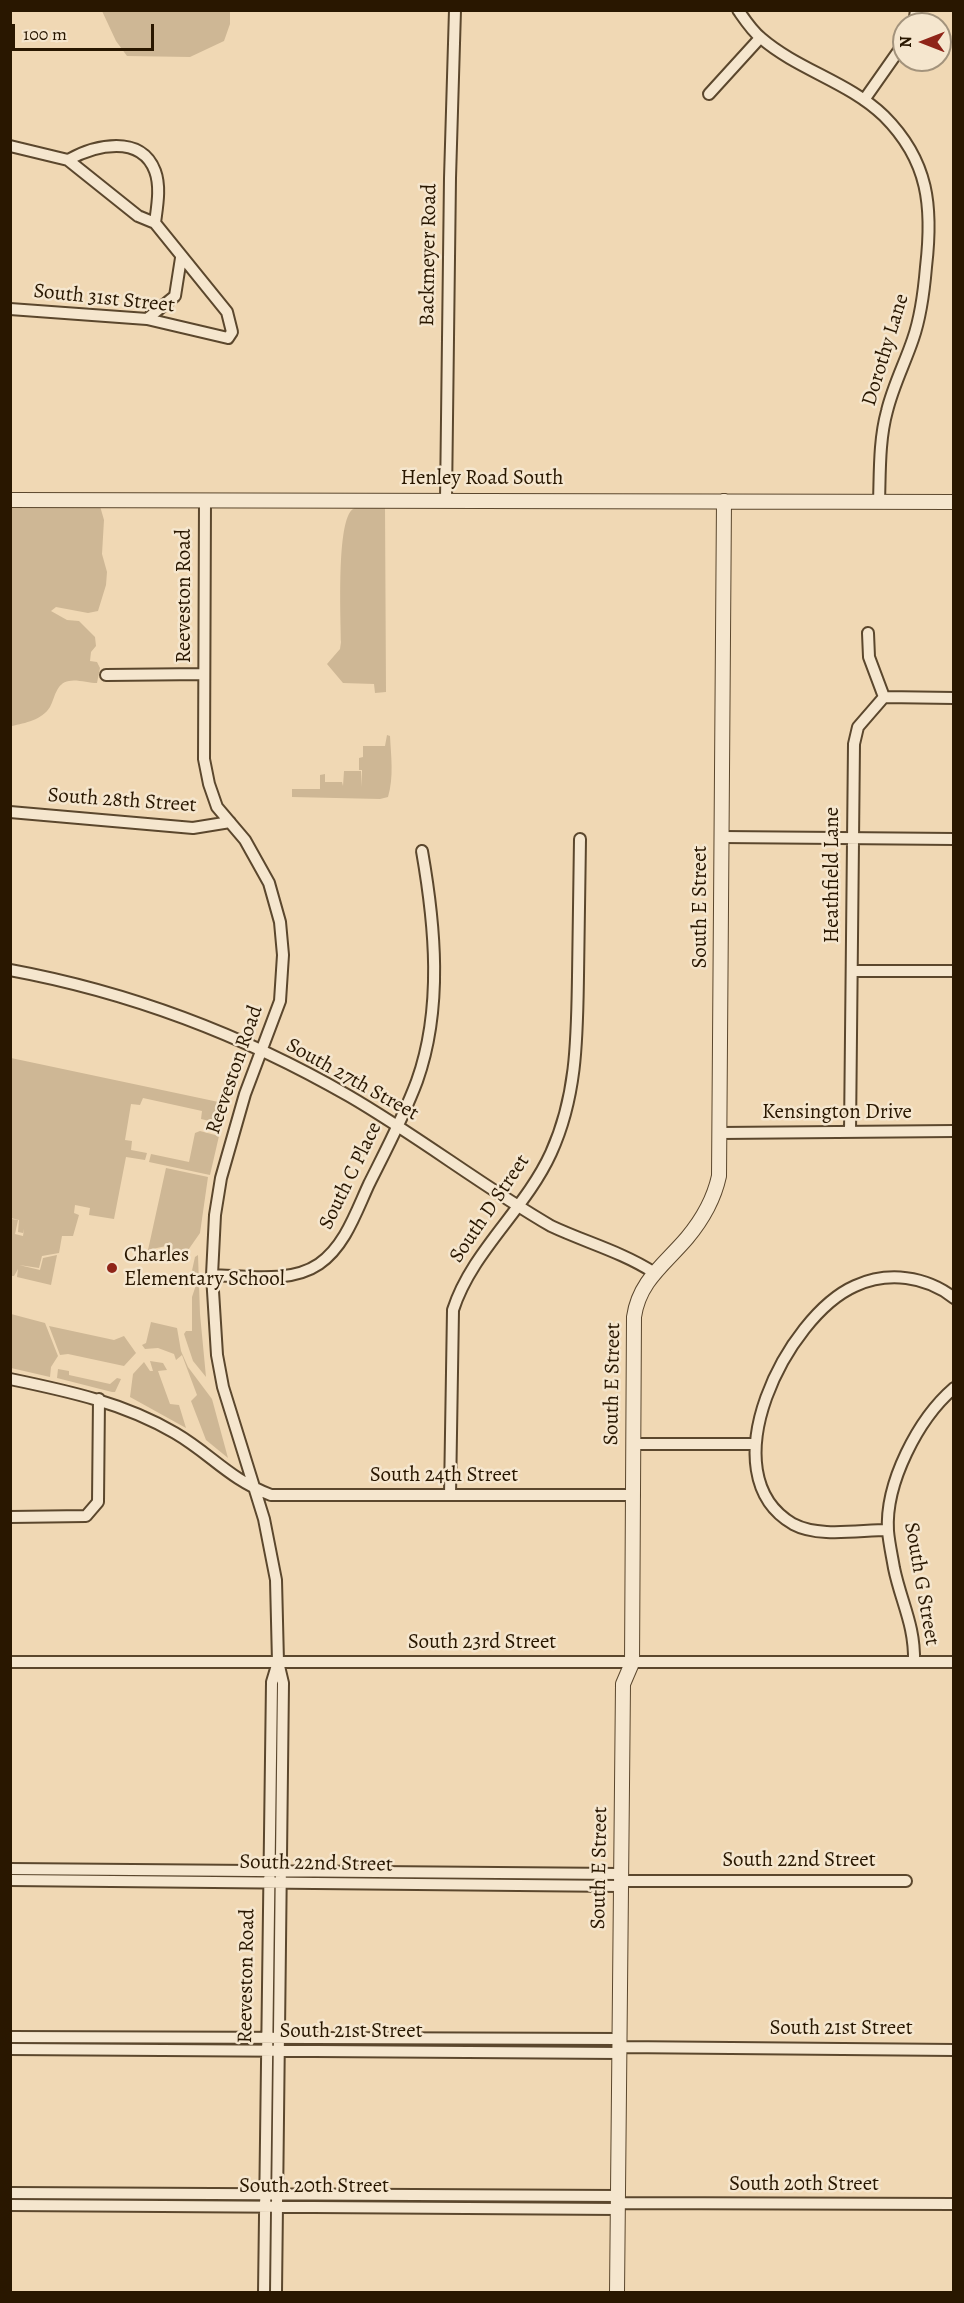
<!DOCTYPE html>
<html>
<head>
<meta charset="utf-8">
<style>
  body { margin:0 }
  #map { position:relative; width:964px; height:2303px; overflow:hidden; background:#f0d8b4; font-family:Alegreya,serif }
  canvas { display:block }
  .frame { position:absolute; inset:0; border:12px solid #291700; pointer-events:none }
  .north { position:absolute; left:892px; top:12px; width:60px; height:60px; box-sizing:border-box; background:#f5e6ce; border:2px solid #a3937c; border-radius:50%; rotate:270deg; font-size:16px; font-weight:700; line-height:24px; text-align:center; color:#291700 }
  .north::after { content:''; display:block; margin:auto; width:21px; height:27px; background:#8f2418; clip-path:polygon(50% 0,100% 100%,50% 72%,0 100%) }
  .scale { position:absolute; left:12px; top:24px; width:142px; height:27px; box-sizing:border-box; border:3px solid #291700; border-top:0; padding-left:8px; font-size:18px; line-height:21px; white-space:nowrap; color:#291700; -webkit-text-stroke:4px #f5e6ce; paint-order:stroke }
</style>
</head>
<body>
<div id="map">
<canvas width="964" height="2303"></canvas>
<div class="frame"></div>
<div class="north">N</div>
<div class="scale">100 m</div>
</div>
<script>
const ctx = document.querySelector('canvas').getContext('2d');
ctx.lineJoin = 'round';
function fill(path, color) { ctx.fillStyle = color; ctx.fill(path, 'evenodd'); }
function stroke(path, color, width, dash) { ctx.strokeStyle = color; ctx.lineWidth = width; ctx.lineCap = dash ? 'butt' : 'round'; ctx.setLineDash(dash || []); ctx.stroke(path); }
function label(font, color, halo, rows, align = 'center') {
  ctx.font = font + ' Alegreya,serif'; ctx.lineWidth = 5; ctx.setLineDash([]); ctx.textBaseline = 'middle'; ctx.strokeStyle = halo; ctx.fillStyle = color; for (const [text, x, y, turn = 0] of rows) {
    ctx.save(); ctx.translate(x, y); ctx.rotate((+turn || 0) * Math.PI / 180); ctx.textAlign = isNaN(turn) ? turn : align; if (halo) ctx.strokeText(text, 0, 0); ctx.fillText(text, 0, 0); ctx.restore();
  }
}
const green = new Path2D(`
  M 102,11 L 230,11 L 230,24 L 224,41 L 190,57 L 127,56 L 116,41 Z
  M 10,505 L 100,506 L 104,520 L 102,554 L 107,572 L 106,585 L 98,611 L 88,613 L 56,607 L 51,611 L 67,620 L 79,621 L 95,637 L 96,646 L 91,652 L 90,661 L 97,662 L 100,668 L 97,683 C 89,683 76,679 69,681 C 56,683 55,698 50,707 C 42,720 25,723 12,726 Z
  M 385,507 L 386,692 L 375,693 L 374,684 L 343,683 L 327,664 L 340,649 L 341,642 C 341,620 336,520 353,509 C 360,504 377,507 385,507 Z
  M 387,735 L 390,736 C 391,756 394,777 388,797 L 380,799 L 292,797 L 292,789 L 320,789 L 320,775 L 325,774 L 325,782 L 342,782 L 343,786 L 344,771 L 361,771 L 362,787 L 362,770 L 359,770 L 359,758 L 363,757 L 363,746 L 385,746 Z
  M 11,1058 L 228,1104 L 223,1121 L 218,1123 L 201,1119 L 202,1111 L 143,1098 L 140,1105 L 131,1104 L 125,1140 L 132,1141 L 131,1150 L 147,1153 L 145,1160 L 126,1157 L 114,1219 L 89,1215 L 90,1208 L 75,1205 L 74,1213 L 79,1215 L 73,1236 L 62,1236 L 59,1253 L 42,1256 L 39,1268 L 19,1265 L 40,1270 L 43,1258 L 57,1255 L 51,1285 L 17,1277 L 18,1269 L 14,1276 L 11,1276 L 11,1219 L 18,1220 L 15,1234 L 23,1236 L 24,1229 L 23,1233 L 18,1232 L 19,1220 L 11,1218 Z
  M 200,1131 L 219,1136 L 210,1175 L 149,1162 L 151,1154 L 189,1162 L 195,1133 Z
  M 166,1168 L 208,1177 L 200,1233 L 184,1256 L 166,1253 L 166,1246 L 148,1250 Z
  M 198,1255 L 200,1314 L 206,1377 L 193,1361 L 184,1334 L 186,1331 L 192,1331 L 192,1297 L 198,1279 L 191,1275 L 195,1257 Z
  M 11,1314 L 45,1323 L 58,1356 L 51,1367 L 50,1377 L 11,1368 Z
  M 151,1322 L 177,1328 L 181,1351 L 188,1367 L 212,1399 L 228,1458 L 206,1440 L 191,1401 L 197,1395 L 182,1355 L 176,1360 L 174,1354 L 158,1348 L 145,1349 L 142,1345 L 146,1343 Z
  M 49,1326 L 114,1340 L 124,1336 L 136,1353 L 124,1366 L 68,1354 L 60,1355 Z
  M 150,1361 L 163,1363 L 167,1370 L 158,1371 L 170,1404 L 179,1405 L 186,1428 L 130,1397 L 133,1374 L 144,1362 L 150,1371 L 153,1371 Z
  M 58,1369 L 69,1371 L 69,1375 L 110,1384 L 117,1378 L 121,1379 L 115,1392 L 112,1392 L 57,1378 Z`);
const minor = new Path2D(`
  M 738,10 C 745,20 752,31 761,38 C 798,70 849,82 884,116 C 929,161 933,207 926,267 C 924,291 921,316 913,339 C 905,363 893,386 887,411 C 879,440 880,472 879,502
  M 914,24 L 916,10
  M 709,94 L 760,38
  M 864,100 L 904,43
  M 10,146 L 68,160 L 138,216 L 155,223 L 227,312 L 232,332 L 228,338 L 147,319 L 10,309
  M 68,160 C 95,145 141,134 155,171 C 161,187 157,207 155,223
  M 147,319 L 175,296 L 181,258
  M 446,499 L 450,178 L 455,10
  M 205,501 L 204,759 L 209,784 L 217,807 L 245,840 L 269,883 L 280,922 L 283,955 L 280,1001 L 245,1094 L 221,1178 L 215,1215 L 212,1275 L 217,1355 L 223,1387 L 264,1519 L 276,1580 L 278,1662 L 283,1683 L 276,2292
  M 868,633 L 869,657 L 884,697
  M 106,675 L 204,674
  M 10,812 L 193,828 L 230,822
  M 722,837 L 954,839
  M 10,970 C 129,992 245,1036 349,1096 C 418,1136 482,1186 551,1226 C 585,1242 622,1252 653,1272
  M 852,971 L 954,971
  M 850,1132 L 854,744 L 858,727 L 884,697 L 954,698
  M 720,1133 L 954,1131
  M 212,1275 C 246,1276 290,1284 319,1264 C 345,1246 356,1212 369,1184 C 386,1150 404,1116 417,1081 C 443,1008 435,925 422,851
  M 10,1379 C 68,1391 124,1403 175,1433 C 211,1454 229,1479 271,1495 L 634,1495
  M 634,1444 L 755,1444
  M 450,1495 L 453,1310 C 472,1251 525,1210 551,1153 C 577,1096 577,1038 578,976 C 579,930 579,885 580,839
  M 10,1517 L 86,1516 L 98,1502 L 99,1399
  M 888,1530 C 859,1530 819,1538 793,1524 C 707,1474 787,1316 855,1286 C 888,1271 926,1276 954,1298
  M 10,1662 L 954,1662
  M 914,1662 C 915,1625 901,1602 894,1568 C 892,1556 889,1543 888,1531 C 885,1483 918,1419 954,1388
  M 10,1869 L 620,1874
  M 10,1880 L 620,1886
  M 620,1881 L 906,1881
  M 10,2037 L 620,2039
  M 620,2047 L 954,2050
  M 10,2049 L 620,2053
  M 10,2193 L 618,2196
  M 618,2203 L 954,2204
  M 10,2205 L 618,2209
  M 264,2292 L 272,1682 L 278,1662`);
const tertiary = new Path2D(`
  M 10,500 L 954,502
  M 617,2292 L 623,1684 L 632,1663 L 634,1317 C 639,1281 665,1264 687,1238 C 702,1220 714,1199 719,1176 L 724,501`);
const markers = [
  [112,1268,6,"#8f2418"]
];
const streetNames = [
  ["Backmeyer Road",429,255,-89],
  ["South 31st Street",104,299,6],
  ["Dorothy Lane",886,350,-73],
  ["Henley Road South",482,479],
  ["Reeveston Road",185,596,-90],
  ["South 28th Street",122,801,4],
  ["Heathfield Lane",833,875,-90],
  ["South E Street",701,907,-90],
  ["Reeveston Road",235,1070,-71],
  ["South 27th Street",352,1080,29],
  ["Kensington Drive",837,1113],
  ["South C Place",351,1176,-64],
  ["South D Street",490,1209,-56],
  ["South E Street",613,1384,-89],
  ["South 24th Street",444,1476],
  ["South G Street",921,1584,80],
  ["South 23rd Street",482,1643],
  ["South 22nd Street",799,1861],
  ["South 22nd Street",316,1864,1],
  ["South E Street",600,1868,-89],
  ["Reeveston Road",247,1976,-89],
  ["South 21st Street",841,2029],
  ["South 21st Street",351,2032],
  ["South 20th Street",804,2185],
  ["South 20th Street",314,2187]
];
const poiNames = [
  ["Charles",124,1256],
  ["Elementary School",124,1280]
];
fill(green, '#ceb795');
stroke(minor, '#5b472d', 14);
stroke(tertiary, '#5b472d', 16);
stroke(minor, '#f5e6ce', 10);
stroke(tertiary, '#f5e6ce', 14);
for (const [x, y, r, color] of markers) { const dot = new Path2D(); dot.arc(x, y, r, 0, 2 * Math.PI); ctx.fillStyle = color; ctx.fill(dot); stroke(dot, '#f5e6ce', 2); }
label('21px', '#291700', '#f5e6ce', streetNames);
label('21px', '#291700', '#f5e6ce', poiNames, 'left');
</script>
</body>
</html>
